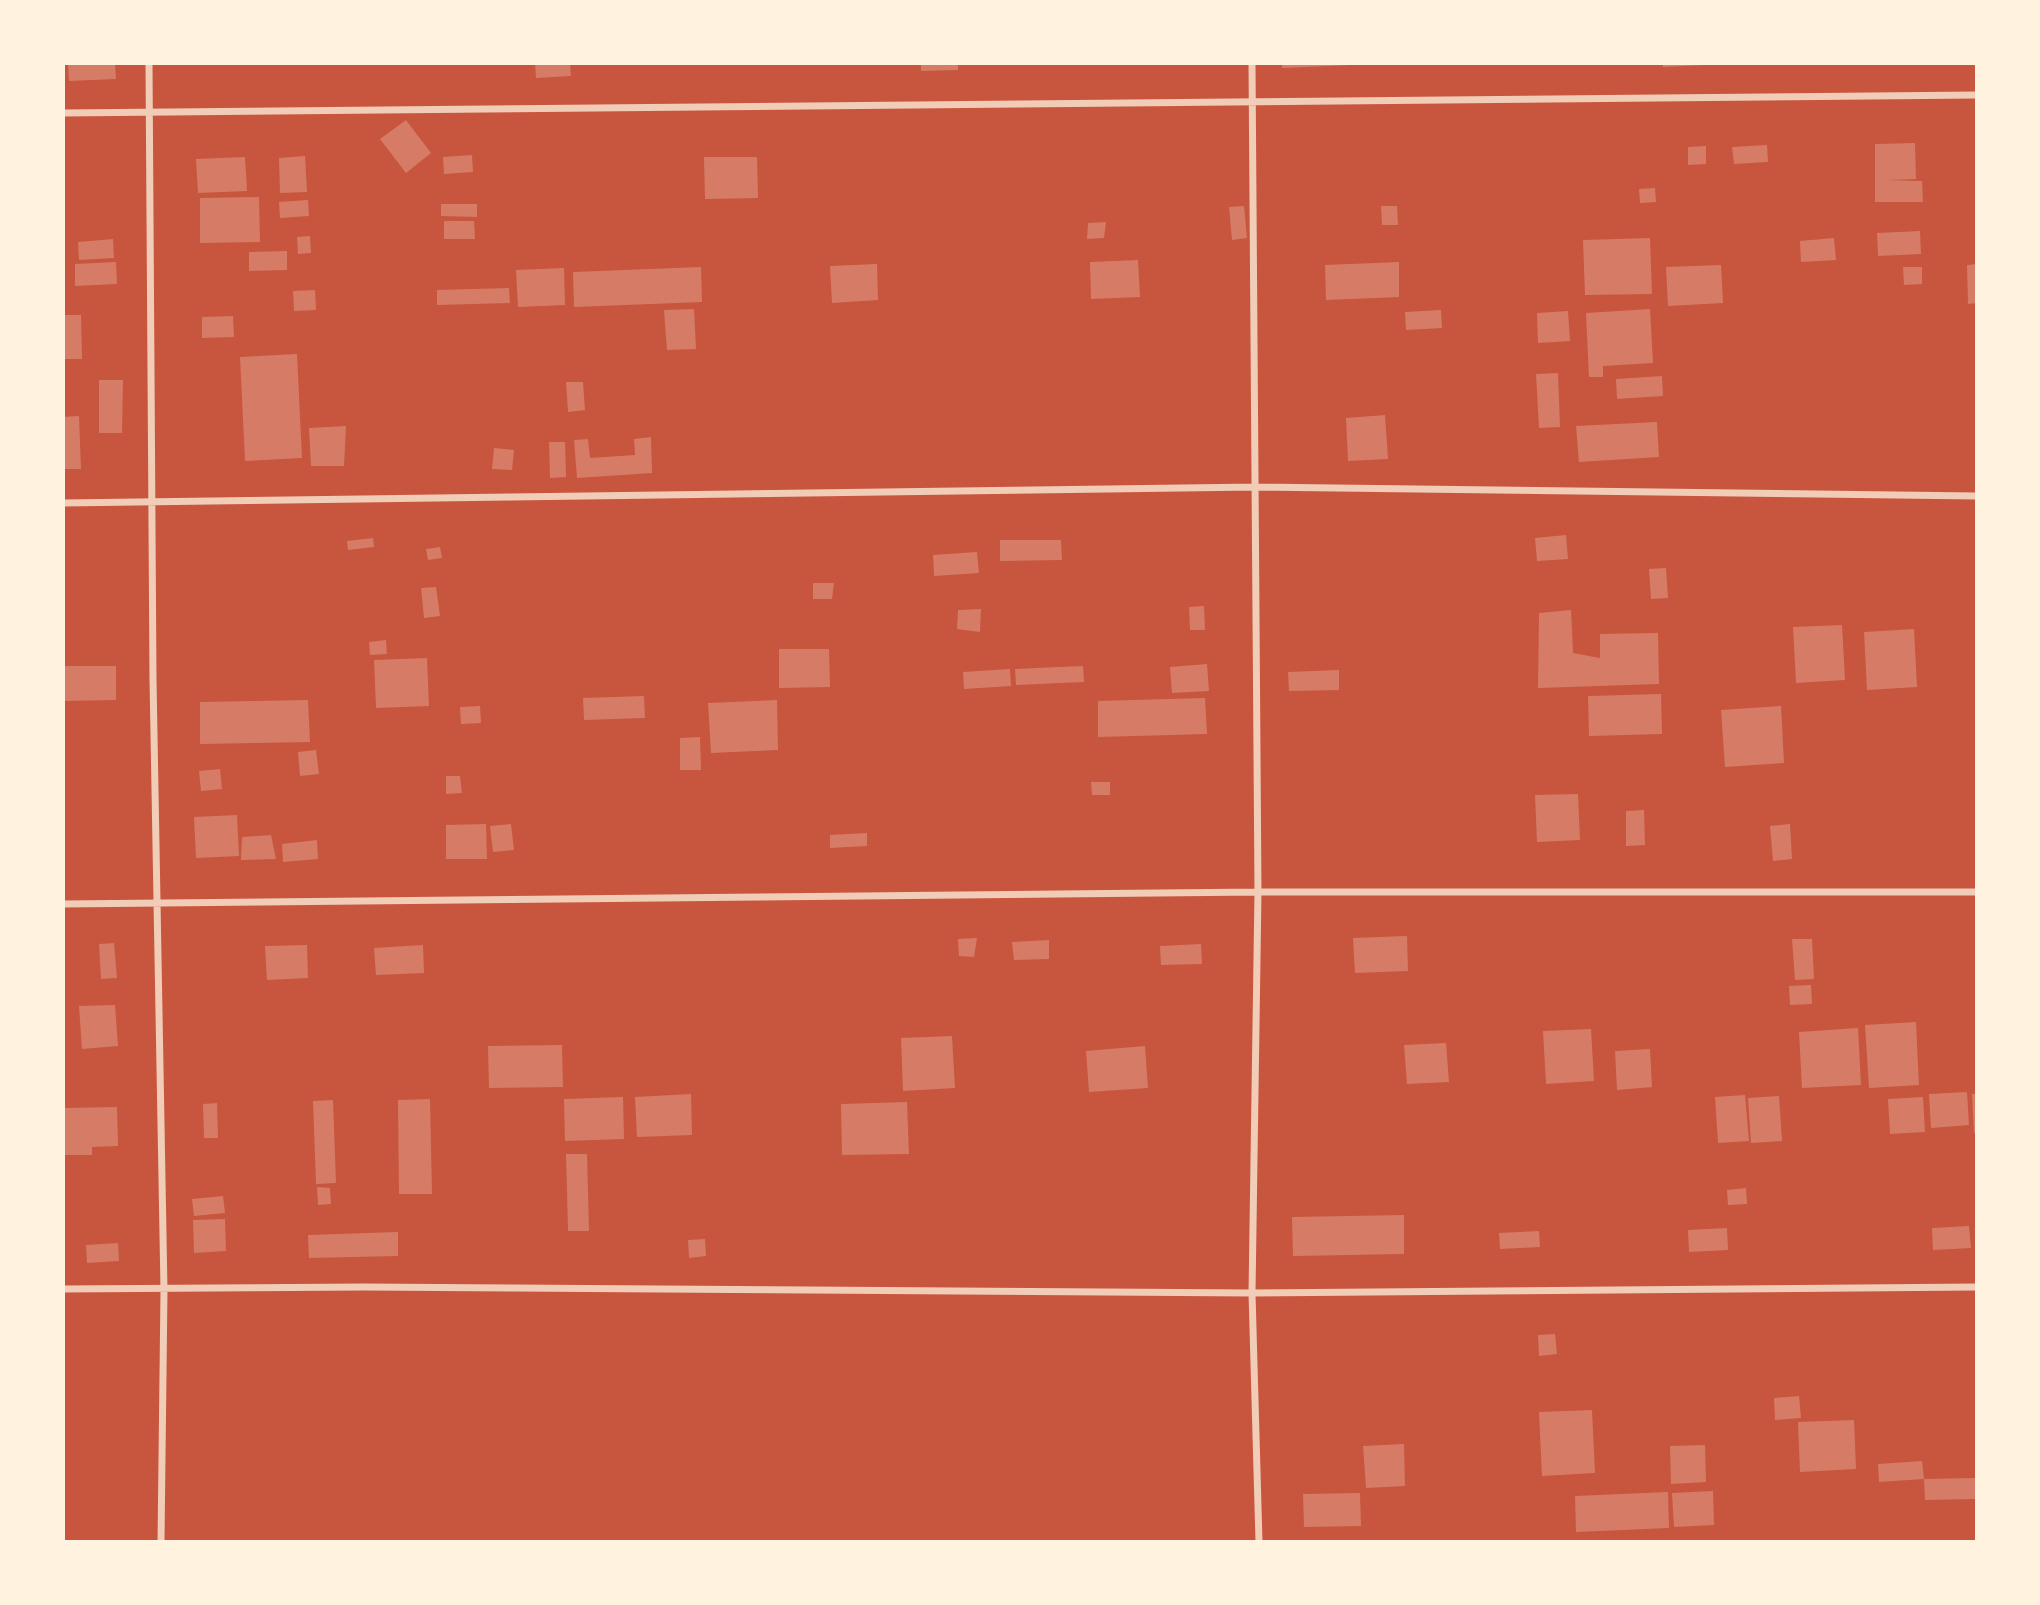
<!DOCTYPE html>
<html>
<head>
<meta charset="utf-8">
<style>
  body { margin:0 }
  #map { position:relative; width:2040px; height:1605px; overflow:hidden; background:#c8553d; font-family:Poppins,sans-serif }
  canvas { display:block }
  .frame { position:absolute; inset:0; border:65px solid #fff3e0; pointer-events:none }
</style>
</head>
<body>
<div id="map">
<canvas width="2040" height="1605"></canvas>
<div class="frame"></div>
</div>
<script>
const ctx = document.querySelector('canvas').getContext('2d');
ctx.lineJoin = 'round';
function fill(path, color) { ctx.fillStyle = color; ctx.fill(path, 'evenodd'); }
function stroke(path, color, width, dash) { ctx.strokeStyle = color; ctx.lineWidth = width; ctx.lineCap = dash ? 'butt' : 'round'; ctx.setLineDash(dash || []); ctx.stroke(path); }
const building = new Path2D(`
  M 68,63 L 115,63 L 116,79 L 69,81 Z
  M 535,63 L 570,63 L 571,76 L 536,78 Z
  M 921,63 L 958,63 L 958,70 L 921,71 Z
  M 1282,63 L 1352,63 L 1352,65 L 1282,68 Z
  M 1663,63 L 1705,63 L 1705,65 L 1663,67 Z
  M 406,120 L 431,153 L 406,173 L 380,139 Z
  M 1915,143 L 1916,179 L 1886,180 L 1922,181 L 1923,202 L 1875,202 L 1875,144 Z
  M 1767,145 L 1768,162 L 1734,164 L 1732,147 Z
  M 1706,146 L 1706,164 L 1688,165 L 1688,147 Z
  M 472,155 L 473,172 L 444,174 L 443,157 Z
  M 305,156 L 307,192 L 280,193 L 279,158 Z
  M 245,157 L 247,191 L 198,193 L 196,159 Z
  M 704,157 L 757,157 L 758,198 L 705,199 Z
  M 1655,188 L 1656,202 L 1640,203 L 1639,189 Z
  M 259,197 L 260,242 L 200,243 L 200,198 Z
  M 308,200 L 309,216 L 280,218 L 279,202 Z
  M 441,204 L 477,204 L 477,217 L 441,216 Z
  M 1244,206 L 1247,238 L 1232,240 L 1229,207 Z
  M 1381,206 L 1397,206 L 1398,225 L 1382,225 Z
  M 444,221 L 474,221 L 475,239 L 444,239 Z
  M 1106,222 L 1104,238 L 1087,239 L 1088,223 Z
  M 1920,231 L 1921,254 L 1878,256 L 1877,233 Z
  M 310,236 L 311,253 L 298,254 L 297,237 Z
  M 1650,238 L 1652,294 L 1585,295 L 1583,240 Z
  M 1834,238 L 1836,260 L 1801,262 L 1800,241 Z
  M 113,239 L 114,258 L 79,260 L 78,242 Z
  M 287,251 L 287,270 L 249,271 L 249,252 Z
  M 1138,260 L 1140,297 L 1091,299 L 1090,262 Z
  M 116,262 L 117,284 L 75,286 L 75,264 Z
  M 1399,262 L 1399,297 L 1326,300 L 1325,265 Z
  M 877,264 L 878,300 L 832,303 L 830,266 Z
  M 1977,264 L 1977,303 L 1968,304 L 1967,265 Z
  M 1721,265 L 1723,303 L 1668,306 L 1666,267 Z
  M 701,267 L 702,302 L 574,307 L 573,272 Z
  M 1903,267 L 1922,267 L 1922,284 L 1904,285 Z
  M 564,268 L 565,305 L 518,307 L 516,270 Z
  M 509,288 L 510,303 L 437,305 L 437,290 Z
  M 315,290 L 316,310 L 294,311 L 293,291 Z
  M 694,309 L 696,349 L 667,350 L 664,310 Z
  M 1650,309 L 1653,363 L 1603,366 L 1603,377 L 1589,377 L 1586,313 Z
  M 1441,310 L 1442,328 L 1406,330 L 1405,312 Z
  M 1568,311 L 1570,341 L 1538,343 L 1537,313 Z
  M 63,315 L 81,315 L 82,359 L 63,359 Z
  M 233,316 L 234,337 L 202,338 L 202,317 Z
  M 297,354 L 302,458 L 245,461 L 240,357 Z
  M 1558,373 L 1560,427 L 1539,428 L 1536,374 Z
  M 1662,376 L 1663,396 L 1617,399 L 1616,379 Z
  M 99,380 L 123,380 L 122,433 L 99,433 Z
  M 566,382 L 583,382 L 585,410 L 568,412 Z
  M 1385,415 L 1388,459 L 1348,461 L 1346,418 Z
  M 79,416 L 81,469 L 63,469 L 63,417 Z
  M 1657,422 L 1659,457 L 1579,462 L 1576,426 Z
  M 346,426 L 344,466 L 311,466 L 309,428 Z
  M 651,437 L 652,473 L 577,478 L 574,440 L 588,439 L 590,458 L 635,455 L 634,439 Z
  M 549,442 L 565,442 L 566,477 L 550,478 Z
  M 494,448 L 514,450 L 512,470 L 492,469 Z
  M 1566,535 L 1568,559 L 1537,561 L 1535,538 Z
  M 373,538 L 374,547 L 348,550 L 347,541 Z
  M 1000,540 L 1061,540 L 1062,560 L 1000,561 Z
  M 440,547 L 442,558 L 428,560 L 426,549 Z
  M 977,552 L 979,573 L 934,576 L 933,555 Z
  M 1666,568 L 1668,598 L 1651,599 L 1649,569 Z
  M 813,583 L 834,583 L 832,599 L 813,599 Z
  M 436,587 L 440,616 L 424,618 L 421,588 Z
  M 1204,606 L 1205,630 L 1190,630 L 1189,607 Z
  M 981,609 L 980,632 L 957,629 L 958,610 Z
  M 1571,610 L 1573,653 L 1600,658 L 1600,634 L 1658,633 L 1659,684 L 1538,688 L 1539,613 Z
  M 1842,625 L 1845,680 L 1796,683 L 1793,627 Z
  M 1914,629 L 1917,687 L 1867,690 L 1864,632 Z
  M 386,640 L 387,654 L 370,655 L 369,642 Z
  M 779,649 L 829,649 L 830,687 L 779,688 Z
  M 427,658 L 429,706 L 376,708 L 374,660 Z
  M 1207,664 L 1209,691 L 1172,693 L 1170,667 Z
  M 63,666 L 116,666 L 116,700 L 63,701 Z
  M 1083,666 L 1084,682 L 1016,685 L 1015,669 Z
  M 1010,669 L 1011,686 L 964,689 L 963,672 Z
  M 1339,670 L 1339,690 L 1289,691 L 1288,672 Z
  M 1661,694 L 1662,734 L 1589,736 L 1588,696 Z
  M 644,696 L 645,718 L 584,720 L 583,698 Z
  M 1205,698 L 1207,734 L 1098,737 L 1098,701 Z
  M 308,700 L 310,742 L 200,744 L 200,702 Z
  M 777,700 L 778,750 L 711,753 L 708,703 Z
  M 480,706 L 481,723 L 461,724 L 460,707 Z
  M 1781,706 L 1784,763 L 1725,767 L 1721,710 Z
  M 700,737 L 701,770 L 680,770 L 680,738 Z
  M 316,750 L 319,774 L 300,776 L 298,752 Z
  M 220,769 L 222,789 L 201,791 L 199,771 Z
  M 446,776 L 460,776 L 462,793 L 446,794 Z
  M 1091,782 L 1110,782 L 1110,795 L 1092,795 Z
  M 1578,794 L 1580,840 L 1537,842 L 1535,795 Z
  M 1644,810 L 1645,845 L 1626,846 L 1626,811 Z
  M 237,815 L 239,856 L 196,858 L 194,817 Z
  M 486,824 L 487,859 L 446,859 L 446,825 Z
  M 511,824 L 514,850 L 493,852 L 490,826 Z
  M 1790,824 L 1792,859 L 1773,861 L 1770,826 Z
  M 867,833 L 867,846 L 830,848 L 830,835 Z
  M 271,835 L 276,859 L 241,860 L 242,837 Z
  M 317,840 L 318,859 L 283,862 L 282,844 Z
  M 1407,936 L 1408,971 L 1355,973 L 1353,938 Z
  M 977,938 L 974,957 L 959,956 L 958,939 Z
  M 1792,939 L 1812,939 L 1814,979 L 1795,980 Z
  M 1049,940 L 1049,959 L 1014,960 L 1012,942 Z
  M 114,943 L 117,978 L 101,979 L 99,944 Z
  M 1201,944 L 1202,964 L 1161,965 L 1160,946 Z
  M 307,945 L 308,978 L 267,980 L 265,946 Z
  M 423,945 L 424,973 L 376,975 L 374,948 Z
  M 1811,985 L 1812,1004 L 1790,1005 L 1789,986 Z
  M 115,1005 L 118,1046 L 82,1049 L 79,1006 Z
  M 1916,1022 L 1919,1085 L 1869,1088 L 1865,1025 Z
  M 1858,1028 L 1861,1085 L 1802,1088 L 1799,1032 Z
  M 1591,1029 L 1594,1081 L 1546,1084 L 1543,1031 Z
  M 952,1036 L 955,1088 L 903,1091 L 901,1038 Z
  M 1446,1043 L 1449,1082 L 1407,1084 L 1404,1045 Z
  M 562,1045 L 563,1087 L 489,1088 L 488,1046 Z
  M 1145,1046 L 1148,1088 L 1089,1092 L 1086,1051 Z
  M 1650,1049 L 1652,1087 L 1617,1090 L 1615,1051 Z
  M 1967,1092 L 1969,1125 L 1931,1128 L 1929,1094 Z
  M 691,1094 L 692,1135 L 637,1137 L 635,1097 Z
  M 1972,1094 L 1977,1094 L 1977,1133 L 1974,1133 Z
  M 1745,1095 L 1749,1141 L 1718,1143 L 1715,1097 Z
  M 1779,1096 L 1782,1141 L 1751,1143 L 1748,1098 Z
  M 623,1097 L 624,1139 L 565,1141 L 564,1099 Z
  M 1923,1097 L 1925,1132 L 1890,1134 L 1888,1099 Z
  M 430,1099 L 432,1194 L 399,1194 L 398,1100 Z
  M 333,1100 L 336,1183 L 316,1184 L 313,1101 Z
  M 907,1102 L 909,1154 L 842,1155 L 841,1104 Z
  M 217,1103 L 218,1138 L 204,1138 L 203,1104 Z
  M 117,1107 L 118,1146 L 92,1147 L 92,1155 L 63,1155 L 63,1108 Z
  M 566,1154 L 587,1154 L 589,1231 L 568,1231 Z
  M 317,1187 L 330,1188 L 331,1204 L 318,1205 Z
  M 1746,1188 L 1747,1204 L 1728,1205 L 1727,1190 Z
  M 223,1196 L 225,1213 L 194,1216 L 192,1199 Z
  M 1404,1215 L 1404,1254 L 1293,1256 L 1292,1217 Z
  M 225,1219 L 226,1251 L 194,1253 L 193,1220 Z
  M 1969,1226 L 1971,1248 L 1933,1250 L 1932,1228 Z
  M 1727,1228 L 1728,1250 L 1689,1252 L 1688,1230 Z
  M 1539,1231 L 1540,1247 L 1500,1249 L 1499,1233 Z
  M 398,1232 L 398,1256 L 309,1258 L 308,1235 Z
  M 705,1239 L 706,1256 L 689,1258 L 688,1240 Z
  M 118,1243 L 119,1261 L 87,1263 L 86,1245 Z
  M 1555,1334 L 1557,1354 L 1539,1356 L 1538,1335 Z
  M 1799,1396 L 1801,1418 L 1775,1420 L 1774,1398 Z
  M 1592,1410 L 1595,1473 L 1542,1476 L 1539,1412 Z
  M 1854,1420 L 1856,1469 L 1800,1472 L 1798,1422 Z
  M 1404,1444 L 1405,1486 L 1366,1488 L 1363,1446 Z
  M 1705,1445 L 1706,1482 L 1671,1484 L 1670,1446 Z
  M 1922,1461 L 1924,1479 L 1879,1482 L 1878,1464 Z
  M 1977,1478 L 1977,1499 L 1925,1500 L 1924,1479 Z
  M 1713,1491 L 1714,1525 L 1674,1527 L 1672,1493 Z
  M 1668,1492 L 1669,1528 L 1576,1532 L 1575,1496 Z
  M 1360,1493 L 1361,1526 L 1304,1527 L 1303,1494 Z`);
const minor = new Path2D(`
  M 149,63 L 153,679 L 164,1290 L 161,1542
  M 1252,63 L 1258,892 L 1252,1293 L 1259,1542
  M 63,113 L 1977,95
  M 63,503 L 1256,487 L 1977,496
  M 63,904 L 1258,892 L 1977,892
  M 63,1289 L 365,1287 L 1252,1293 L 1977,1287`);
fill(building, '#d67c66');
stroke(minor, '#f1ccb7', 7);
</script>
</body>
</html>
